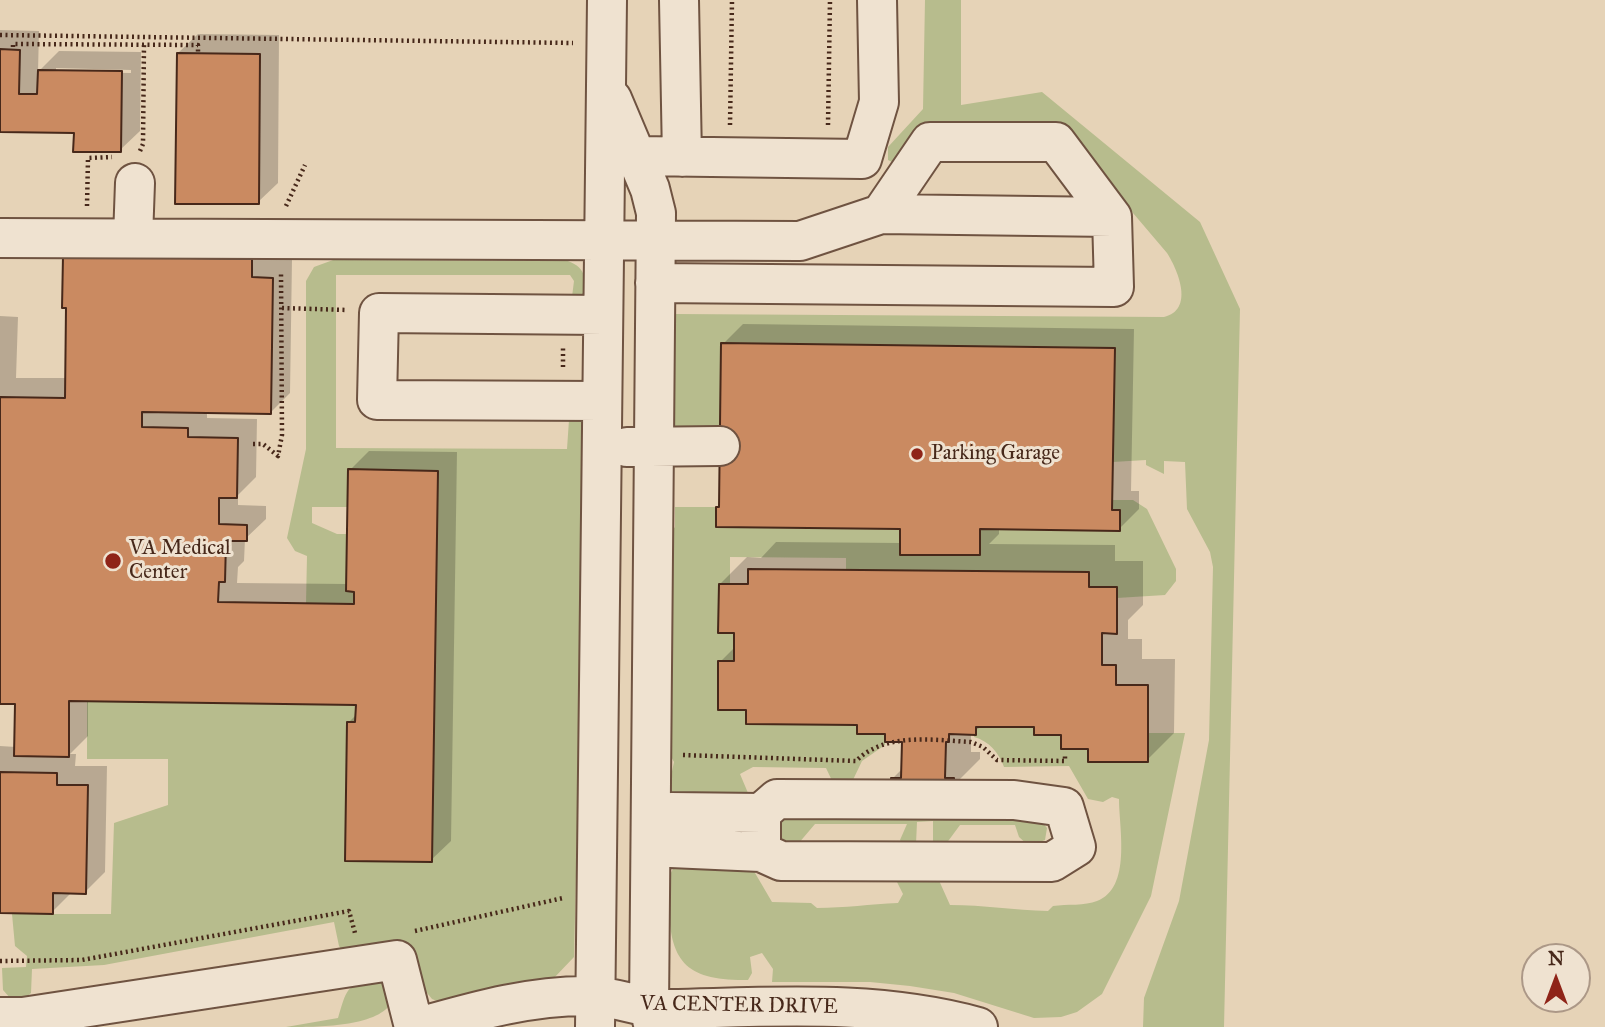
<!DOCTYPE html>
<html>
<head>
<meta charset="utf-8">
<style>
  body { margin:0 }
  #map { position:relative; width:1605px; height:1027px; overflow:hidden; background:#e6d3b7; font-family:"IM FELL Great Primer",serif }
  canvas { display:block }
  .north { position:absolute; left:1521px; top:943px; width:70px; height:70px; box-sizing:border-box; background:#efe2d0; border:2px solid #ac9887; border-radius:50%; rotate:0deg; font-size:19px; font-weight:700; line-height:28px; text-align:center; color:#47281a }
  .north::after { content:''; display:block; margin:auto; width:24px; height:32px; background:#8f2418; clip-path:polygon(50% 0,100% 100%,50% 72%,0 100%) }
</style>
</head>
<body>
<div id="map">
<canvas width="1605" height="1027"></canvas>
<div class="north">N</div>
</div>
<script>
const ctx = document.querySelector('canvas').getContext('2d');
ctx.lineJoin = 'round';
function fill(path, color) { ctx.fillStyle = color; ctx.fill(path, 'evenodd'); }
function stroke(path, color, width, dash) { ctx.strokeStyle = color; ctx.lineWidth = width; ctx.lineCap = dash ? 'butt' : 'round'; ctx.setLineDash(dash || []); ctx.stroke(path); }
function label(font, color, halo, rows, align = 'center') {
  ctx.font = font + ' "IM FELL Great Primer",serif'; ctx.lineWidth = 6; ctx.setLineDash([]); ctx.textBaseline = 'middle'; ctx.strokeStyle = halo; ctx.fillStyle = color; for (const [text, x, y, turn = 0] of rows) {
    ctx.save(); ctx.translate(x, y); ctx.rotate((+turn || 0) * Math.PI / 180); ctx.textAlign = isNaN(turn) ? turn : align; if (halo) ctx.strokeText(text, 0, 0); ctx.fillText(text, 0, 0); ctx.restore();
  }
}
const green = new Path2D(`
  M 925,0 L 961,0 L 961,105 L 1042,92 L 1200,222 L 1240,309 L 1224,1027 L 1143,1027 L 1144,998 L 1179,901 L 1209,740 L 1213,567 L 1210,552 L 1187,509 L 1185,462 L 1164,461 L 1164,474 L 1146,465 L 1146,460 L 1113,462 L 1114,348 L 722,343 L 720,440 L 679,435 L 674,425 L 674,314 L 1164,317 C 1194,310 1179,272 1167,253 L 1059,126 L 894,163 L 888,160 L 888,147 L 923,109 Z
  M 333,260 L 568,261 C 587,268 586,281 586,298 L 572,297 L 574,281 L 570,275 L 336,275 L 336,448 L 567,449 L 569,420 L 573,415 L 579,413 L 587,424 L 574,957 L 553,979 L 442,1003 L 432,999 L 423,988 L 344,953 L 339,946 L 334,922 L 104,965 L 32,969 L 31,993 L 24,999 L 11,999 L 3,990 L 2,968 L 26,967 L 27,956 L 15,946 L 12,914 L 111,914 L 114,823 L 168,805 L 168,759 L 87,759 L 87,701 L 356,705 L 355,722 L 347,722 L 345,861 L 432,862 L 438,471 L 348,470 L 347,507 L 312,507 L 312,523 L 337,534 L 347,534 L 346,591 L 354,592 L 354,604 L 306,603 L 307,556 L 295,551 L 287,538 L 306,449 L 306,281 L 314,267 Z
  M 1113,500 L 1133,500 L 1147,509 L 1176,569 L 1176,581 L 1165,595 L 1117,598 L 1089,587 L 1089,572 L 846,570 L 846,558 L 730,557 L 730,584 L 719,584 L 718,632 L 734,633 L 734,661 L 718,662 L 718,710 L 746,710 L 747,724 L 857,725 L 857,734 L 885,734 L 885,745 L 862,761 L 851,784 L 836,789 L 826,768 L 753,767 L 740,774 L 748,793 L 746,798 L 673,796 L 669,785 L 674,762 L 668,751 L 671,532 L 675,527 L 675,507 L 716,507 L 900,529 L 900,555 L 979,555 L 980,529 L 1112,510 Z
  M 976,727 L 1034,727 L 1034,735 L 1061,735 L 1061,749 L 1088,749 L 1088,762 L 1148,762 L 1148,733 L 1185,733 L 1151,896 L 1102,994 L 1077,1012 L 1061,1017 L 1034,1018 L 954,993 L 910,986 L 870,982 L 772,982 L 773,969 L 762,953 L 750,957 L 752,973 L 748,980 C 686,981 669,962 669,902 C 668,888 666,876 676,865 L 748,861 L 772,902 L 811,903 L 817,908 C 845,908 870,904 898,903 L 903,894 L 894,876 L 937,876 L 950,905 C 984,905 1014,910 1048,911 L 1053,906 C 1067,904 1085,906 1097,901 C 1132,888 1119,828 1119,799 L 1112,797 L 1103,802 L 1088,799 L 1069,766 L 1004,767 C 999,753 989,741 974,737 Z
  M 1015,816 L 1042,822 L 1047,828 L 1045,840 L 1029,846 L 1019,837 L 1015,825 L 960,825 L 946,844 L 933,844 L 933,821 L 917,822 L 916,844 L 902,844 L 900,840 L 907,824 L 815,824 L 798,844 L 783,842 L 779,825 L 785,817 Z
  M 383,981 L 391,1003 C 377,1027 317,1027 286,1027 L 338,1018 C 348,984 347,984 383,981 Z`);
const shadow = new Path2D(`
  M 0,30 L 39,31 L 38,72 L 59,51 L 141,52 L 140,131 L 120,150 L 75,132 L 0,131 ZM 56,68 L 131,70 L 131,73 L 56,72 Z
  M 198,34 L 279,35 L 278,183 L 258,202 L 178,53 Z
  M 271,240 L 271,258 L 292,259 L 290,393 L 270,413 L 207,411 L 207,418 L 257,419 L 256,477 L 238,495 L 238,505 L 266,506 L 266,519 L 245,539 L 244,561 L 238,567 L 237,583 L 348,584 L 350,470 L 369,451 L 457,452 L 451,841 L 431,860 L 349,722 L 357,714 L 357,704 L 88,699 L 88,736 L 70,754 L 76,754 L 75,766 L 107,766 L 105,872 L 85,892 L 72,892 L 52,912 L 0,911 L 0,746 L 16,747 L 17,702 L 0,702 L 0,316 L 18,317 L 16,378 L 67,378 L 68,307 L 64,256 Z
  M 743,324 L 1134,329 L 1131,491 L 1139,491 L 1139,509 L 1119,529 L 999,527 L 999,534 L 989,544 L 1115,545 L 1115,561 L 1143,561 L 1143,605 L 1128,620 L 1128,639 L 1142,639 L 1142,659 L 1175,659 L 1174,733 L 1147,760 L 1090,748 L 1062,734 L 1036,725 L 984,725 L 971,733 L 971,752 L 980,752 L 980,759 L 953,786 L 893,778 L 903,768 L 904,741 L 887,732 L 858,723 L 748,709 L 720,662 L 735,647 L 735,631 L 720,584 L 747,557 L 761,558 L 776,542 L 902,543 L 902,527 L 721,505 L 723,344 Z`);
const building = new Path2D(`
  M 0,49 L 20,50 L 19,94 L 37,94 L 38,70 L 122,71 L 121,152 L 73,152 L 74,133 L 0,132 Z
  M 177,53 L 260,54 L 259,204 L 175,204 Z
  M 63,256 L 252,259 L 252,277 L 273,278 L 271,414 L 142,412 L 142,427 L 188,428 L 188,437 L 238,438 L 237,498 L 219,498 L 219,524 L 247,525 L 247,541 L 226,541 L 225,582 L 219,582 L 218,602 L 354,604 L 354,592 L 346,591 L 348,469 L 438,471 L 432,862 L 345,861 L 347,722 L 355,722 L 356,705 L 69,701 L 69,757 L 14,756 L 15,704 L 0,704 L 0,397 L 65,398 L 66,308 L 62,308 Z
  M 721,343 L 1115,348 L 1112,510 L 1120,510 L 1120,531 L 980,529 L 980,555 L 900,555 L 900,529 L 716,527 L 716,507 L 719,507 Z
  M 748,569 L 1089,572 L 1089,587 L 1117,587 L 1117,634 L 1102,633 L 1102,665 L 1116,665 L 1116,685 L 1148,685 L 1148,762 L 1088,762 L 1088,749 L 1061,749 L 1061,735 L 1034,735 L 1034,727 L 976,727 L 976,735 L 949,734 L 949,742 L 946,742 L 945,778 L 954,778 L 954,788 L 891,787 L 891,778 L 901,778 L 902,742 L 885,742 L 885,734 L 857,734 L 857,725 L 746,724 L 746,710 L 718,710 L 718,661 L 734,661 L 734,633 L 718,633 L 719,584 L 748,584 Z
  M 0,772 L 57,773 L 57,785 L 88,785 L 86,894 L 53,893 L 53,914 L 0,913 Z`);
const path = new Path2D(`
  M 0,35 L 573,43
  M 13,47 L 13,44 L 198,45 L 198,52
  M 730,125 L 732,0
  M 828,125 L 830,0
  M 140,151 L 143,144 L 144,44
  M 87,206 L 88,158 L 112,157
  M 286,206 L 305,165
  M 282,308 L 347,310
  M 563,367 L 563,347
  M 253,444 L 263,444 L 278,456 L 282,435 L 281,273
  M 683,755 L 856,761 C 885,732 933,740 971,742 L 983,747 L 997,760 L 1065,761 L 1065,755
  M 415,931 L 563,898
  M 0,961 L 82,960 L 349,911 L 355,933`);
const minor = new Path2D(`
  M 679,0 L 682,157
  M 612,99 L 650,189 L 656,213 L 649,1009 L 654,1027
  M 637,156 L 862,159 L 879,102 L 877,0
  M 0,238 L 800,241 L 881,214 L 1112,217 L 1056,142 L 930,142 L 881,214
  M 133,238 L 135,183
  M 655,283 L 1114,287 L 1112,217
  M 601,401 L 377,400 L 379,313 L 603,315
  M 627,447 L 720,446
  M 661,824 L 671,848 L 761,852 L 781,861 L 1052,862 L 1076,847 L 1064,807 L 1014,800 L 777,799 L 761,813 L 761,852
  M 661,824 L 671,812 L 761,813
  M 0,1017 L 23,1017 L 397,960 L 414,1027
  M 419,1027 C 476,1011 531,995 591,996 C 618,997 643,1009 670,1009 C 773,1007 877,999 978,1027
  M 595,1027 L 607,0`);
const markers = [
  [917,454,7,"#8f2418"],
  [113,561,9,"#8f2418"]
];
const poiNames = [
  ["Parking Garage",931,454],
  ["VA Medical",129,549],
  ["Center",129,573]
];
const streetNames = [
  ["VA CENTER DRIVE",739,1006,1]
];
fill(green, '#b7bc8d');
fill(shadow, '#0003');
fill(building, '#ca8a61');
stroke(building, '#47281a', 2);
stroke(minor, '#6f5341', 42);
stroke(path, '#47281a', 4.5, [2, 3.5]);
stroke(minor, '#efe2d0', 38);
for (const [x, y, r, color] of markers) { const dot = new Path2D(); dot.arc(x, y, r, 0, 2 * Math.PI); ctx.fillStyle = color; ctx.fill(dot); stroke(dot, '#efe2d0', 2.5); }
label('21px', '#47281a', '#efe2d0', poiNames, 'left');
label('21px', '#47281a', '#efe2d0', streetNames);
</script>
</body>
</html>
